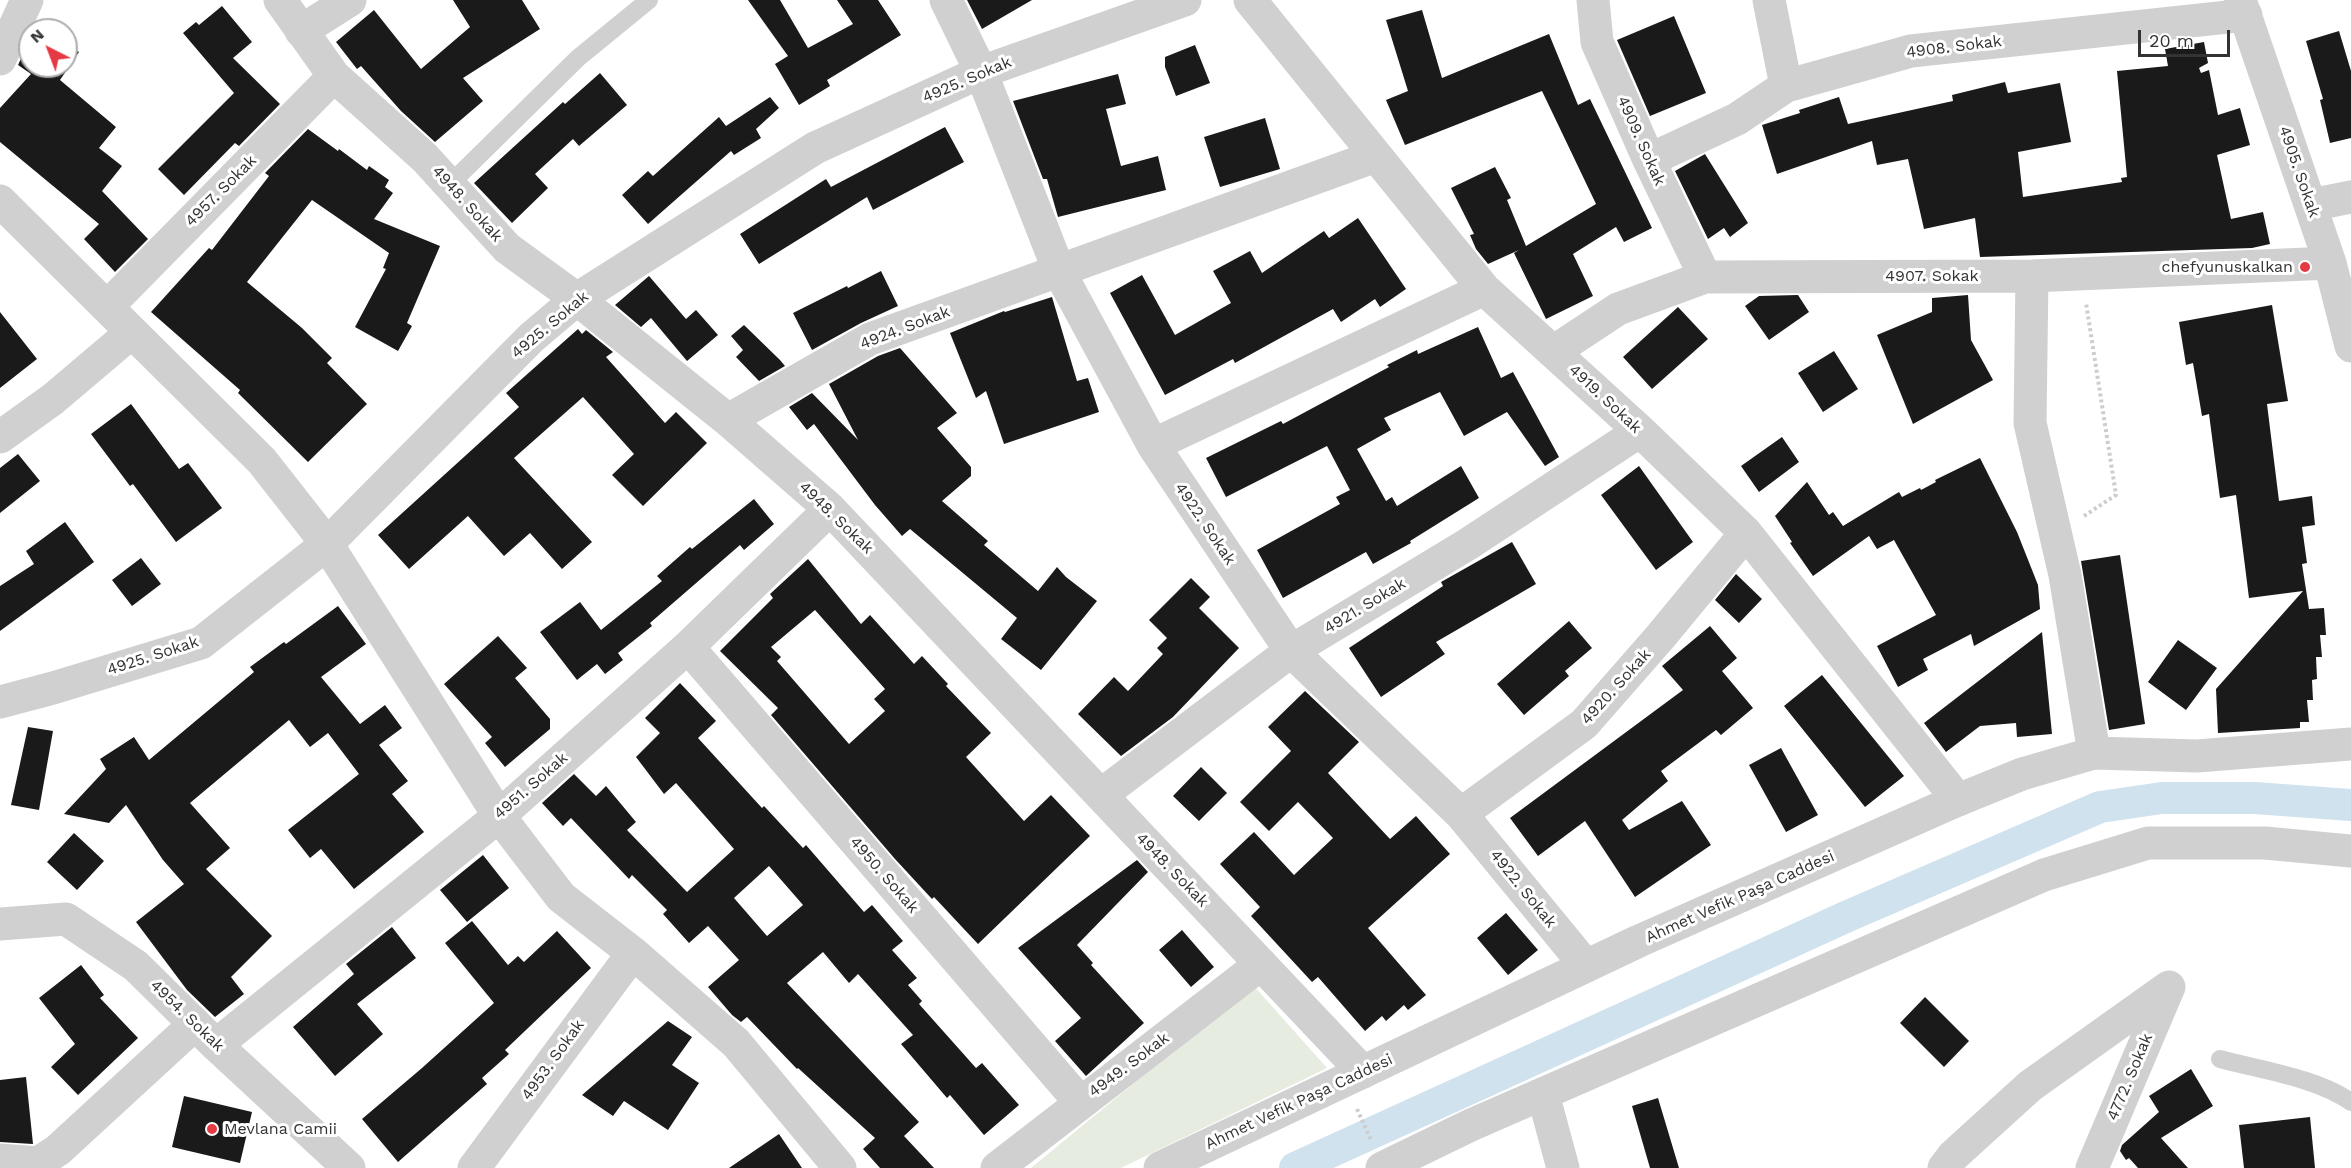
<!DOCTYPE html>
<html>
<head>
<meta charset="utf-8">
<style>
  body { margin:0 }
  #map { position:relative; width:2351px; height:1168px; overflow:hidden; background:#fff; font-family:"Work Sans",sans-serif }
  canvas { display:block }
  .north { position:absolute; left:18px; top:18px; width:60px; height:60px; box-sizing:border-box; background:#fff; border:2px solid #adadad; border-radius:50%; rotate:318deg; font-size:16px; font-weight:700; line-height:24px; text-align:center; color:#333 }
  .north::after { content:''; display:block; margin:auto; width:21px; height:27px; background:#e63946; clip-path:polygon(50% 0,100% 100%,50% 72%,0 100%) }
  .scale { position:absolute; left:2138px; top:30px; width:92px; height:27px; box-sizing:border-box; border:3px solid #333; border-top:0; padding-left:8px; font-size:18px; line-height:21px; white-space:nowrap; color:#333; -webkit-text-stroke:4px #fff; paint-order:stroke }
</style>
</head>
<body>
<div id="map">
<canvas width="2351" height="1168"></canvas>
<div class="north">N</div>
<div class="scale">20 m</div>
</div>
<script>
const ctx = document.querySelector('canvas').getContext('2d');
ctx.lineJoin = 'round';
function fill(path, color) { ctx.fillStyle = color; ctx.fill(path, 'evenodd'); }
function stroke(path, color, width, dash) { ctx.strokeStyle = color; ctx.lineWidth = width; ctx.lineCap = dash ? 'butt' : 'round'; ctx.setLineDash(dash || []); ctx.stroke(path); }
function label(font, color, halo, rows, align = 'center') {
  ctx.font = font + ' "Work Sans",sans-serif'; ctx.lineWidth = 6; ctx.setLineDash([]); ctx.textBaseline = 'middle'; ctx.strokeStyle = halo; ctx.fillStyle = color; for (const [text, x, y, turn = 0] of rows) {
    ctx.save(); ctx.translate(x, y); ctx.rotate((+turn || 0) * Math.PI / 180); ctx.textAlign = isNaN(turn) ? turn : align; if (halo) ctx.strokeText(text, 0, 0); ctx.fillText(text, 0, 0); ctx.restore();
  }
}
const green = new Path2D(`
  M 1253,985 L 1327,1068 L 1121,1168 L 1031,1168 Z`);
const canal = new Path2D(`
  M 1295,1168 L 1848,916 L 2100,807 L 2162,798 L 2255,798 L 2351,805`);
const building = new Path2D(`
  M 453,0 L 522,0 L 540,29 L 463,78 L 483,101 L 435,142 L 401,111 L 361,66 L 357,69 L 336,42 L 374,10 L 421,69 L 470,27 Z
  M 748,0 L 780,0 L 808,48 L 853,24 L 837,0 L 878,0 L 901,35 L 827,80 L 830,86 L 799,105 L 775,64 L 788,56 Z
  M 967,0 L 1032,0 L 982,29 Z
  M 222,6 L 252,42 L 233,58 L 280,104 L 239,146 L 235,143 L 184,195 L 158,169 L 234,93 L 183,33 L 196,22 L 199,25 Z
  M 1422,10 L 1442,78 L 1549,34 L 1578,105 L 1590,99 L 1652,228 L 1624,242 L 1616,227 L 1573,254 L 1593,296 L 1546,319 L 1514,253 L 1519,250 L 1488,264 L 1476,249 L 1470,235 L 1474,234 L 1451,188 L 1495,167 L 1511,198 L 1507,200 L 1526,246 L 1596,204 L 1542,91 L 1405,145 L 1386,100 L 1408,91 L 1386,20 Z
  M 1674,16 L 1706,93 L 1650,116 L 1617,40 Z
  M 2339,31 L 2351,71 L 2351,138 L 2330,143 L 2320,100 L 2323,99 L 2306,41 Z
  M 30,39 L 30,66 L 66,66 L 66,44 L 79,52 L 60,80 L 116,127 L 99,148 L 122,166 L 102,191 L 148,239 L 115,272 L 84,239 L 99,224 L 0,142 L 0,108 L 31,74 L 18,65 Z
  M 2204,42 L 2208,63 L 2199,68 L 2201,73 L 2209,70 L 2218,115 L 2240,108 L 2250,145 L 2217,155 L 2231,219 L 2263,212 L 2270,244 L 2252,248 L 1980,257 L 1975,218 L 1924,229 L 1908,159 L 1877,165 L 1872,141 L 1777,174 L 1762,125 L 1800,113 L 1799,110 L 1839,97 L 1848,124 L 1953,101 L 1952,95 L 2005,82 L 2008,93 L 2060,83 L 2071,142 L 2018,152 L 2023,197 L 2122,182 L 2121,178 L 2127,177 L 2117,71 L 2168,66 L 2165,49 Z
  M 1195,45 L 1210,83 L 1176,96 L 1165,67 L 1165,57 Z
  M 600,73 L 627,105 L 579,146 L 573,139 L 535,174 L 548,188 L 512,223 L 474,183 L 563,102 L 565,104 Z
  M 1118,74 L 1126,104 L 1106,109 L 1121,166 L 1158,156 L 1166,190 L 1058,217 L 1047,179 L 1043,179 L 1013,101 Z
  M 770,97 L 779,108 L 756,129 L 761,138 L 734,155 L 731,151 L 648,224 L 622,195 L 648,171 L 653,176 L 719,117 L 726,126 Z
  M 1265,118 L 1280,169 L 1220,187 L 1204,137 Z
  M 945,127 L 964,162 L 873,210 L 867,197 L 759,264 L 740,234 L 826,179 L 831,187 Z
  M 308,129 L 338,151 L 339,149 L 367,170 L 369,166 L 389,180 L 385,187 L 393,193 L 374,219 L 440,246 L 407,323 L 412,326 L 398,351 L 355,327 L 386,269 L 383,268 L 389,253 L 312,200 L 247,282 L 302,328 L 332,358 L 327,363 L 367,404 L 308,462 L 238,393 L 240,390 L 151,312 L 209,248 L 212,250 L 269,176 L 265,173 Z
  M 1705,154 L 1748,223 L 1730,237 L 1724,228 L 1708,239 L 1675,171 Z
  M 1358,218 L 1406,289 L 1380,307 L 1375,299 L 1341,322 L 1333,309 L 1235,363 L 1233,359 L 1165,395 L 1110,293 L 1142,275 L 1175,335 L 1231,303 L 1213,271 L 1250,251 L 1262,273 L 1324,231 L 1329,238 Z
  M 881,271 L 898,306 L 861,323 L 812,350 L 793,313 L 847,286 L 848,288 Z
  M 649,276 L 686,319 L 696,310 L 718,335 L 687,361 L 651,318 L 641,327 L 615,305 Z
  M 1798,295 L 1809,312 L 1769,340 L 1745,306 L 1759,296 Z
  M 1968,295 L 1971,340 L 1993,380 L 1913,424 L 1877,335 L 1932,312 L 1932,298 Z
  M 1052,297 L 1077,381 L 1088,378 L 1099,412 L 1004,444 L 986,391 L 976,398 L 950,333 L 1004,311 L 1005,312 Z
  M 2272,305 L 2288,401 L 2267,404 L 2279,501 L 2312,496 L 2315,525 L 2302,527 L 2307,563 L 2302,564 L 2309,609 L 2324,608 L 2326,635 L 2320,635 L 2322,657 L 2316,657 L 2317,679 L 2312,680 L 2313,700 L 2307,700 L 2309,722 L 2300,722 L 2300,728 L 2218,733 L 2216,689 L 2303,591 L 2249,598 L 2236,495 L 2220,498 L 2209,414 L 2202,416 L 2193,363 L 2186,365 L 2179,322 Z
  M 1678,307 L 1708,339 L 1652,389 L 1623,357 Z
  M 0,312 L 37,359 L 0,388 Z
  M 744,325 L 780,360 L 785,366 L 759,381 L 736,357 L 743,350 L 731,336 Z
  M 1478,327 L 1501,378 L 1513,372 L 1559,457 L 1545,466 L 1507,412 L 1464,436 L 1440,392 L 1384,418 L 1391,430 L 1357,449 L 1386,501 L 1392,497 L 1397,506 L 1461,466 L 1479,498 L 1410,541 L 1411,543 L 1373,564 L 1366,552 L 1283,598 L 1257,550 L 1340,504 L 1336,497 L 1350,490 L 1327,446 L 1226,497 L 1206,458 L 1281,421 L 1283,424 L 1389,367 L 1387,365 L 1417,350 L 1418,354 Z
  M 578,329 L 582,334 L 586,330 L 613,352 L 606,357 L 665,423 L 676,412 L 707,443 L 643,506 L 612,475 L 634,454 L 583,397 L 514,458 L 592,542 L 562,569 L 530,533 L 504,556 L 468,516 L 409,569 L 378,535 L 519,407 L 506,393 Z
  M 900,348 L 957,413 L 937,428 L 971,467 L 971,476 L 942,501 L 988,541 L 984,545 L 1038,591 L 1057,567 L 1066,577 L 1097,601 L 1041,670 L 1001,639 L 1017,618 L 910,529 L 902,536 L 875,505 L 814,424 L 807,430 L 789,407 L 812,393 L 858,440 L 829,384 L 878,356 Z
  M 1834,351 L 1858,389 L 1823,412 L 1798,373 Z
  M 131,404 L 179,469 L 188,463 L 222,508 L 176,542 L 133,484 L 130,486 L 91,434 Z
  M 1782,437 L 1799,462 L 1759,492 L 1741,466 Z
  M 18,454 L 40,481 L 0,513 L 0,468 Z
  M 1980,458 L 2017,532 L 2038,585 L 2040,609 L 1974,646 L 1971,634 L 1923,659 L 1928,670 L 1898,687 L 1877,646 L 1936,615 L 1894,540 L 1877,549 L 1869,536 L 1813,576 L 1790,543 L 1792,542 L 1775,516 L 1807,482 L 1829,515 L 1833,512 L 1843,526 L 1899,492 L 1902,497 L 1920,488 L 1921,490 L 1936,482 L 1935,480 Z
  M 1639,466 L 1693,542 L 1656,570 L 1601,495 Z
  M 754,499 L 774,524 L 744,550 L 740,545 L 650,623 L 652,626 L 618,653 L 623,660 L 605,674 L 597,664 L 577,680 L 540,632 L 580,602 L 601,630 L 662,581 L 657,576 L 690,547 L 692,549 Z
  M 65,522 L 94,562 L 0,631 L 0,586 L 34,564 L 26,551 Z
  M 1512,542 L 1536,584 L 1436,642 L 1445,654 L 1381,697 L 1349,648 L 1443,586 L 1441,582 Z
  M 2120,555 L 2145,724 L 2109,730 L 2081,561 Z
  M 141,558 L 161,584 L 132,606 L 112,580 Z
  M 808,559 L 861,624 L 870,615 L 914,664 L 922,656 L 948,684 L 946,686 L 991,733 L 966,757 L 1024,821 L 1051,795 L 1090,836 L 978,944 L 934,897 L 932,899 L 895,859 L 771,715 L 778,708 L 720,651 L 773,598 L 770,594 ZM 815,610 L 885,689 L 874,699 L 885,711 L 849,744 L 777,661 L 781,657 L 771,647 Z
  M 1736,574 L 1762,599 L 1739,623 L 1715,600 Z
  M 1191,578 L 1210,597 L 1199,608 L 1239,648 L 1173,717 L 1121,756 L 1078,714 L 1114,677 L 1128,691 L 1163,654 L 1157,648 L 1167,638 L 1149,620 Z
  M 338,606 L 366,644 L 321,677 L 360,724 L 385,705 L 402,728 L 379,745 L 408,781 L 392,794 L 424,832 L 354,889 L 321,849 L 310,858 L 288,830 L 359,774 L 328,733 L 310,747 L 289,720 L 190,803 L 230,848 L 206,869 L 272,936 L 231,977 L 244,994 L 215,1017 L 187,990 L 136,922 L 184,884 L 163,860 L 126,805 L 109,823 L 64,814 L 106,769 L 100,759 L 134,737 L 149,760 L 254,672 L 250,667 L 284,642 L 286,644 Z
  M 1569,621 L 1592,648 L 1565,671 L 1569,676 L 1524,715 L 1497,684 Z
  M 1710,626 L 1737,658 L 1722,671 L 1753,708 L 1721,735 L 1716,730 L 1661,771 L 1668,781 L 1622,820 L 1629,830 L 1682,801 L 1711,845 L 1635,897 L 1585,821 L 1538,856 L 1510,818 L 1683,690 L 1662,666 Z
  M 2042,632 L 2052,734 L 2017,737 L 2016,723 L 1980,726 L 1946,752 L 1924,723 Z
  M 498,636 L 527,668 L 515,678 L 550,719 L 550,729 L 505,767 L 485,743 L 492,737 L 444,684 Z
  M 2178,640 L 2217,668 L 2186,710 L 2148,682 Z
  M 1822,675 L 1904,776 L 1865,807 L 1784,706 Z
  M 680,683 L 716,721 L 698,738 L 762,808 L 764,806 L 803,848 L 806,845 L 864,912 L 872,905 L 903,941 L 892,950 L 917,978 L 908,985 L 922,1001 L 919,1004 L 976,1068 L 982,1063 L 1019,1105 L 984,1135 L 950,1095 L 947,1098 L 901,1044 L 913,1035 L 858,974 L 849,983 L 823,952 L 787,983 L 919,1122 L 904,1136 L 934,1168 L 880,1168 L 863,1149 L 875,1138 L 798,1068 L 797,1069 L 747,1017 L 741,1022 L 732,1015 L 708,987 L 739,960 L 708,926 L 689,943 L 663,914 L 667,910 L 632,875 L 629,879 L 571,818 L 563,826 L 542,803 L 574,774 L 596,796 L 606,786 L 636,822 L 627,830 L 687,892 L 734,849 L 676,783 L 664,794 L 636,757 L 660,733 L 645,718 ZM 769,866 L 803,905 L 767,936 L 734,898 Z
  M 1305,691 L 1359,742 L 1328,773 L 1390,839 L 1416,816 L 1450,854 L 1368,928 L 1426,995 L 1408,1010 L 1404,1005 L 1386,1021 L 1382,1016 L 1365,1031 L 1318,977 L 1312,982 L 1251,916 L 1260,907 L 1220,864 L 1254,832 L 1294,875 L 1333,838 L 1298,802 L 1269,831 L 1240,802 L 1291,751 L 1268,727 Z
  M 28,727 L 53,731 L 39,810 L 11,805 Z
  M 1781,748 L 1818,815 L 1786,832 L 1749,765 Z
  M 1201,767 L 1227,793 L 1199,821 L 1173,796 Z
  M 74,833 L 104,861 L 77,890 L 47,862 Z
  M 483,855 L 509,888 L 467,922 L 440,890 Z
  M 1137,860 L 1148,872 L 1077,945 L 1093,963 L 1091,965 L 1144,1023 L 1086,1076 L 1055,1041 L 1081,1018 L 1018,948 Z
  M 1506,913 L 1538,950 L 1508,975 L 1477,938 Z
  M 472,921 L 508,965 L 518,956 L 524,962 L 557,931 L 591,968 L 505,1050 L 509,1054 L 482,1078 L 487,1084 L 398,1162 L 362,1119 L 422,1068 L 494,1003 L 445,943 Z
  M 392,927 L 416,958 L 357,1004 L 383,1034 L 335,1076 L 293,1027 L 354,974 L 346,964 Z
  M 1182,930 L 1214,967 L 1191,987 L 1159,950 Z
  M 81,965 L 104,995 L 100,998 L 138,1038 L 78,1095 L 51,1067 L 75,1044 L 39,998 Z
  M 1925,997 L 1969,1041 L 1944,1067 L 1900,1023 Z
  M 668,1021 L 692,1037 L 672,1065 L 699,1083 L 668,1130 L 624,1101 L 613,1116 L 582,1095 Z
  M 2191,1069 L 2213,1106 L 2161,1138 L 2188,1168 L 2138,1168 L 2129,1158 L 2126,1160 L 2120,1151 L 2122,1145 L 2159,1112 L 2149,1096 Z
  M 26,1077 L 33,1144 L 0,1142 L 0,1080 Z
  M 184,1096 L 252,1112 L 240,1163 L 172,1147 Z
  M 1658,1098 L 1679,1168 L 1650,1168 L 1632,1106 Z
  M 2310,1117 L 2315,1168 L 2244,1168 L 2239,1125 Z
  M 779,1134 L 802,1168 L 729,1168 Z`);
const path = new Path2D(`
  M 2084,516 L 2116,495 L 2086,303
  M 1357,1109 L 1371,1140`);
const service = new Path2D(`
  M 449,185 L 578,58 L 649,0
  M 2220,1059 C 2261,1070 2317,1078 2351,1102`);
const minor = new Path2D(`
  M 280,0 L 334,76 L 425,158 L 507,248 L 577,299 L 728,420 L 830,509 L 1363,1072
  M 946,0 L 981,72 L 1059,271 L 1153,445 L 1291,651 L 1461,814 L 1586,966
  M 1250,0 L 1484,289 L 1640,431 L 1746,533 L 1958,800
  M 1593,0 L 1597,42 L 1649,160 L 1705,277
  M 1769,0 L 1786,86
  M 2240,0 L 2330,263 L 2351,346
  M 301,31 L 350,0
  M 0,59 L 27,0
  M 1649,160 L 1737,119 L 1786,86 L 1911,51 L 2246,15
  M 0,201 L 262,461 L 327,544 L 499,816 L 561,897 L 633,953 L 736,1043 L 840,1168
  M 2311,205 L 2351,197
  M 2032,276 L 2030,423 L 2065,575 L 2094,753
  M 107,307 L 334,76
  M 1553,352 L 1618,309 L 1705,277 L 2032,276 L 2330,263
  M 728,420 L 870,339 L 1376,156
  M 0,437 L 53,399 L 132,332
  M 1153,445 L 1484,289
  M 688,647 L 1080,1102
  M 0,702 L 53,688 L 201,643 L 327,544 L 531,338 L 577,299 L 815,148 L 981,72 L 1185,0
  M 1101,795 L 1291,651 L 1468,544 L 1640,431
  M 1461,814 L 1584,724 L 1661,636 L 1746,533
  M 0,924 L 66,919 L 136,966 L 216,1045 L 349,1168
  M 216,1045 L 499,816 L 688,647 L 830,509
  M 1543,1094 L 1563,1168
  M 0,1160 L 38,1163 L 58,1150 L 195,1024
  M 474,1168 L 633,953
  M 997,1168 L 1261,964
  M 1944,1168 L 1953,1156 L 2030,1086 L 2169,987
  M 2092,1168 L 2168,989`);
const tertiary = new Path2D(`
  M 1160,1168 L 1639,941 L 1958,800 L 2022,774 L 2094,753 L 2197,756 L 2351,744
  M 1382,1168 L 1471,1125 L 2044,875 L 2148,843 L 2265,843 L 2351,851`);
const markers = [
  [2305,267,6,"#e63946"],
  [212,1129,6,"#e63946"]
];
const streetNames = [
  ["4908. Sokak",1954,47,-7],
  ["4925. Sokak",967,80,-23],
  ["4909. Sokak",1641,141,66],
  ["4905. Sokak",2299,172,71],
  ["4957. Sokak",221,191,-45],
  ["4948. Sokak",467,204,48],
  ["4907. Sokak",1932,276],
  ["4925. Sokak",550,325,-40],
  ["4924. Sokak",905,328,-21],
  ["4919. Sokak",1605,399,43],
  ["4948. Sokak",836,518,44],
  ["4922. Sokak",1205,524,56],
  ["4921. Sokak",1365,606,-31],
  ["4925. Sokak",153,656,-18],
  ["4920. Sokak",1616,687,-48],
  ["4951. Sokak",531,786,-41],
  ["4948. Sokak",1172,870,46],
  ["4950. Sokak",884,875,49],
  ["4922. Sokak",1523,889,51],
  ["Ahmet Vefik Paşa Caddesi",1740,897,-24],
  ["4954. Sokak",187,1016,44],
  ["4953. Sokak",553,1060,-54],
  ["4949. Sokak",1129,1065,-37],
  ["4772. Sokak",2130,1077,-67],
  ["Ahmet Vefik Paşa Caddesi",1299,1102,-25]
];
const poiNames = [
  ["chefyunuskalkan",2293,267],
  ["Mevlana Camii",224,1129,"left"]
];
fill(green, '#e6ecdf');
stroke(canal, '#cfe2ee', 32);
fill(building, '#1a1a1a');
stroke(path, '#cdcdcd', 4, [3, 3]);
stroke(service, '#d0d0d0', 18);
stroke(minor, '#d0d0d0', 33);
stroke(tertiary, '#d0d0d0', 33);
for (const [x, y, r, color] of markers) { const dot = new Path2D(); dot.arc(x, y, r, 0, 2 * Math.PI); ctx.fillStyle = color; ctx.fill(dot); stroke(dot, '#fff', 2); }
label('16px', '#333', '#fff', streetNames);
label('16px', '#333', '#fff', poiNames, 'right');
</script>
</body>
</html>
